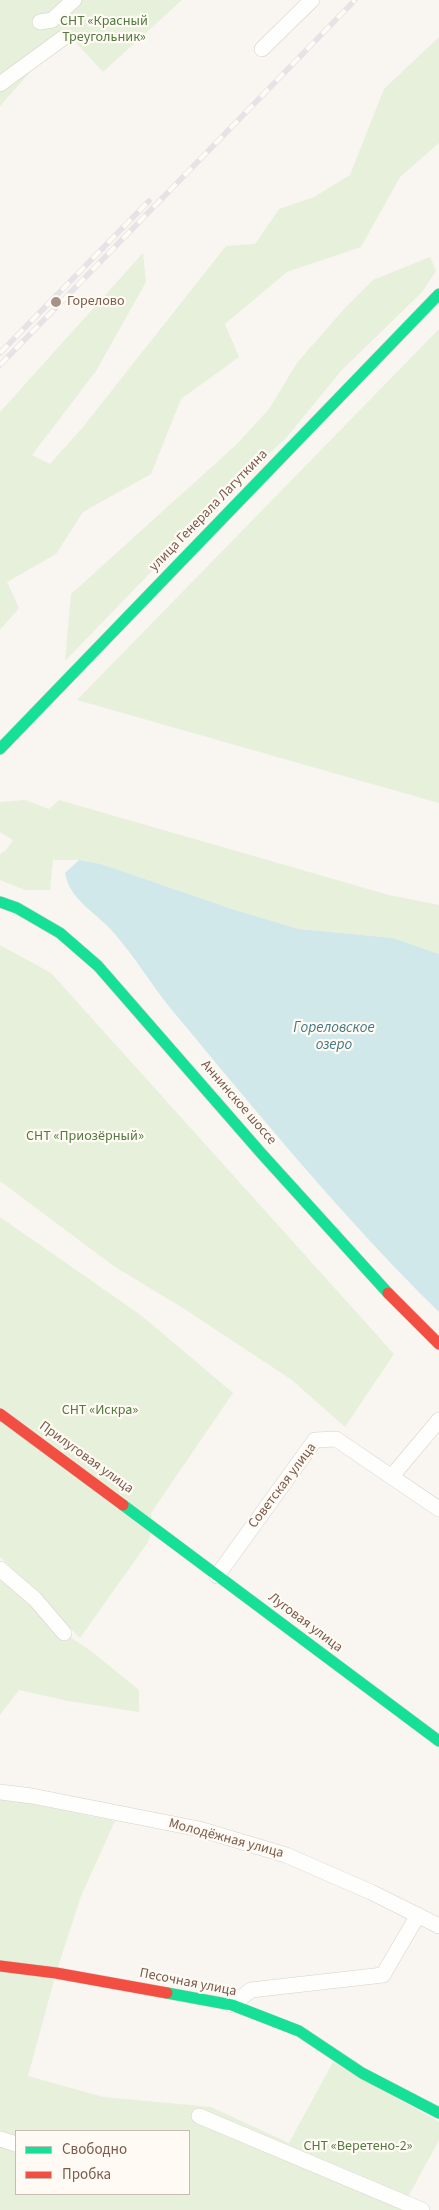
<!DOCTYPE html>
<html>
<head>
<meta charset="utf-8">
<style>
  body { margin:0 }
  #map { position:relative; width:439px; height:2210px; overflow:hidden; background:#f9f5f0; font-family:"Source Sans 3",sans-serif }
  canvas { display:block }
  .legend { position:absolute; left:15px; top:2130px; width:175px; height:65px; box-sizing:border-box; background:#fffaf3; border:1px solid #cabbb1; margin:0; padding:6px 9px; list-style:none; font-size:15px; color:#7a5c4d }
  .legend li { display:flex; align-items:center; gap:10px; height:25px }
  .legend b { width:25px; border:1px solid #cabbb1 }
</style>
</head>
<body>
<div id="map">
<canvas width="439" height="2210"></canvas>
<ul class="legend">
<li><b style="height:6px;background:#16e098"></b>Свободно</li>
<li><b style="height:6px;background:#f24e42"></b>Пробка</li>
</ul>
</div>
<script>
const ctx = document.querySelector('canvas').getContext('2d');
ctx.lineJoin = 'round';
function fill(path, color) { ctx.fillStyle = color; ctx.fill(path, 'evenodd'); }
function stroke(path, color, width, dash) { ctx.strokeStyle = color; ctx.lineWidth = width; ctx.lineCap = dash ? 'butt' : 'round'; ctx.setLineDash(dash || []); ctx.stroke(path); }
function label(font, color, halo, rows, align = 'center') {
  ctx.font = font + ' "Source Sans 3",sans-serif'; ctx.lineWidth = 4.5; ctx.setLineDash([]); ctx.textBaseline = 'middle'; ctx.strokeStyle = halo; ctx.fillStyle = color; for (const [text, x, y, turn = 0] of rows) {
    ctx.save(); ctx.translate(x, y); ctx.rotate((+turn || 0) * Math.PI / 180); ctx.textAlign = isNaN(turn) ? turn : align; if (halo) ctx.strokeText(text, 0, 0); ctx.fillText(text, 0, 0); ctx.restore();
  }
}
const green = new Path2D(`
  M 0,0 L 182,0 L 103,72 L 66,32 L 0,106 Z
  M 439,37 L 439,143 L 400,177 L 361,247 L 287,272 L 225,324 L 239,357 L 181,399 L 151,474 L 83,512 L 56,554 L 7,582 L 19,608 L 0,630 L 0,412 L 143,253 L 146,282 L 96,371 L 32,455 L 50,464 L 83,427 L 226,246 L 255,244 L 279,209 L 314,197 L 350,175 L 384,89 Z
  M 430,257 L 436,271 L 422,292 L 341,371 L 286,438 L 235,485 L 65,661 L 71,594 L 236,445 L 269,409 L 297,363 L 344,309 L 373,280 Z
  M 439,329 L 439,803 L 77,700 Z
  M 25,800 L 49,809 L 59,800 L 389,895 L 439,905 L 439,954 L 393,938 L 299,929 L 235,910 L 101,864 L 79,860 L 53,860 L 50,890 L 25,890 L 0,880 L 0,854 L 6,850 L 13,840 L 0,832 L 0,802 Z
  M 0,945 L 51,973 L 394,1354 L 345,1427 L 292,1380 L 183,1308 L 115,1267 L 0,1181 Z
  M 0,1217 L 142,1316 L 233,1393 L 151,1513 L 153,1527 L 148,1542 L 80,1638 L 0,1557 Z
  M 0,1569 L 64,1633 L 91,1651 L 139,1690 L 139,1712 L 68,1701 L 19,1690 L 0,1715 Z
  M 0,1797 L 115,1821 L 81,1896 L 56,1973 L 28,2076 L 103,2097 L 211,2107 L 289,2143 L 333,2062 L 439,2122 L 439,2140 L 403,2206 L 409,2210 L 0,2210 ZM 16,2131 L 189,2131 L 189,2194 L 16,2194 Z`);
const water = new Path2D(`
  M 79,860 L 101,864 L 235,910 L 299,929 L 393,938 L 439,954 L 439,1312 C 343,1218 257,1112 171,1009 C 151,984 135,957 114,933 C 97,913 70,901 65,873 Z`);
const street = new Path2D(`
  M 40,22 L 52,20 L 74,0
  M 262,49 L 312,0
  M 0,84 L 63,38
  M 392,1476 L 439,1420
  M 0,1569 L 35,1599 L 64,1633
  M 217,1576 L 315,1440 L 336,1439 L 439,1509
  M 0,1792 L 32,1796 L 199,1829 L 286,1855 L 371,1892 L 439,1926
  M 232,2005 L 251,1990 L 383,1975 L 418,1915
  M 199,2116 L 422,2210
  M 0,2139 L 16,2144`);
const fast = new Path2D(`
  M 0,749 L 439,294
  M 0,902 L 17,908 L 60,933 L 98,966 L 261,1153 L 388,1293
  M 123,1505 L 439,1741
  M 167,1993 L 232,2005 L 299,2031 L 362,2073 L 439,2113`);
const jam = new Path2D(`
  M 388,1293 L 439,1344
  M 0,1414 L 123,1505
  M 0,1966 L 56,1973 L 167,1993`);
const rail = new Path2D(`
  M 0,353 L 149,201
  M 0,365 L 355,0`);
const markers = [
  [56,302,6,"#a69286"]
];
const parkNames = [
  ["СНТ «Красный",104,22],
  ["Треугольник»",104,38],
  ["СНТ «Приозёрный»",85,1137],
  ["СНТ «Искра»",100,1411],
  ["СНТ «Веретено-2»",358,2147]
];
const poiNames = [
  ["Горелово",67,302]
];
const streetNames = [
  ["улица Генерала Лагуткина",209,511,-46],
  ["Аннинское шоссе",238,1103,49],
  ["Прилуговая улица",86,1458,36],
  ["Советская улица",283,1486,-53],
  ["Луговая улица",305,1623,37],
  ["Молодёжная улица",226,1839,15],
  ["Песочная улица",188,1983,11]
];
const waterNames = [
  ["Гореловское",334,1029],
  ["озеро",334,1046]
];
fill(green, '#e7f0db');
fill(water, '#d0e8ea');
stroke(street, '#d7d1cb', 16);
stroke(fast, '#d9d2cb', 12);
stroke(jam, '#d9d2cb', 12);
stroke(street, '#fefefd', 15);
stroke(fast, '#16e098', 11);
stroke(jam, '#f24e42', 11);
stroke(rail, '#e6e3e7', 5.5);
stroke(rail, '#fffaf3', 4, [11]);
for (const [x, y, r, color] of markers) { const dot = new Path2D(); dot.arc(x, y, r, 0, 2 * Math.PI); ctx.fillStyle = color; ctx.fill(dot); stroke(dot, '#fffaf3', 2); }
label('14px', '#537a41', '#fffaf3', parkNames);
label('14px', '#7a5c4d', '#fffaf3', poiNames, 'left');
label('14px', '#7a5c4d', '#fffaf3', streetNames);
label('italic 15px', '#437c86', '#fffaf3', waterNames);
</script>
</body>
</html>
